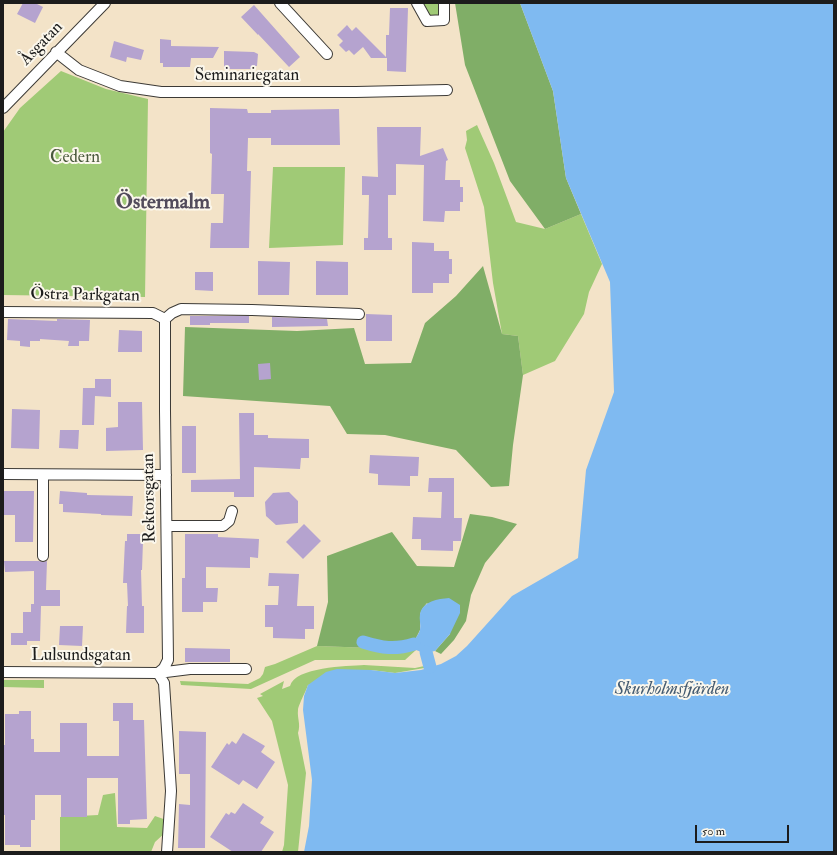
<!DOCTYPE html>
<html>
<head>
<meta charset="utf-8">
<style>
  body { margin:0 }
  #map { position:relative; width:837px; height:855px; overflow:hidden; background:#f3e3c8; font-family:"IM FELL Double Pica",serif }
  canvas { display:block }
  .frame { position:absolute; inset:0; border:4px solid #1c1c1c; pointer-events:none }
  .scale { position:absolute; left:695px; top:825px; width:94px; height:18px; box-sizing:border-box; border:2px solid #1c1c1c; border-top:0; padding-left:5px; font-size:12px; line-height:14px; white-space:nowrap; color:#1c1c1c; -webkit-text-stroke:3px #fbf7ec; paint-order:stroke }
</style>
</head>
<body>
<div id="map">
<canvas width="837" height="855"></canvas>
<div class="frame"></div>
<div class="scale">50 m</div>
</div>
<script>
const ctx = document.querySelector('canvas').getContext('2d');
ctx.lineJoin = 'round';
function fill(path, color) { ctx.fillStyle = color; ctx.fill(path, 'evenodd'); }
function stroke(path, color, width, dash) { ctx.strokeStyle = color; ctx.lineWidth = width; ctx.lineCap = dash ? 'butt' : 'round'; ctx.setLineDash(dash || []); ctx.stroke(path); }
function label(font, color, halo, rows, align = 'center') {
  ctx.font = font + ' "IM FELL Double Pica",serif'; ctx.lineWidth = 4; ctx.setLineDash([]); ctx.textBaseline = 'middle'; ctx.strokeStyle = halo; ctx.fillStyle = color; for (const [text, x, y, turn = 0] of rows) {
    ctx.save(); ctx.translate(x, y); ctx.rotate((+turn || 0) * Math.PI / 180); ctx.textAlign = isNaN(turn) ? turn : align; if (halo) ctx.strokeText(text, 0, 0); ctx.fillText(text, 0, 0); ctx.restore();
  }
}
const green = new Path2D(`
  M 417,3 L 444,3 L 443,20 L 433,21 Z
  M 61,71 L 106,89 L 148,99 L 145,297 L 3,295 L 3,132 L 20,108 Z
  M 477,125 L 494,163 L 516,222 L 545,229 L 581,214 L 602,264 L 589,292 L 584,314 L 555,361 L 523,375 L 518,336 L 502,334 L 493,283 L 484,207 L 465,148 L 467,140 L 466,131 Z
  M 273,167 L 345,167 L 343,245 L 269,248 Z
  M 414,642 L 416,650 L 405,660 L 315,660 L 251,689 L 181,685 L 180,681 L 248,684 L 260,678 L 263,674 L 265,667 L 275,664 L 317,646 L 399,649 Z
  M 364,665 L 415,668 L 429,665 L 430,667 L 395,673 L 371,670 L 308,685 C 306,691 298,706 298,710 C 297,718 301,724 298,733 L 306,773 L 298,852 L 282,852 L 284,845 L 288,785 L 272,721 L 257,698 L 263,696 L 260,694 L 284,681 L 282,689 L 290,686 C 295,667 347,666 364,665 Z
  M 3,680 L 44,680 L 44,688 L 3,687 Z
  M 115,793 L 117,827 L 147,828 L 155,816 L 169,821 L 166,832 L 155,842 L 151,852 L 60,852 L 60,817 L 98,815 L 103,795 Z`);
const forest = new Path2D(`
  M 455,3 L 520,3 L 553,91 L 566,178 L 581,214 L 545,229 L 510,181 L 465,65 Z
  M 483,266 L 502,334 L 518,336 L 523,375 L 513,445 L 509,486 L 491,487 L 456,450 L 385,435 L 347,434 L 330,406 L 183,396 L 185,327 L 297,331 L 354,328 L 365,364 L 411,363 L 425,323 L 456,296 Z
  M 470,514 L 492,517 L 517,524 L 485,563 L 471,595 L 466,621 L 454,640 L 441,654 L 435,651 L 450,634 L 427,603 L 423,608 L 420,614 L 420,630 L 414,642 L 399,649 L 317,646 L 328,602 L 327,556 L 392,532 L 417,566 L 454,567 Z`);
const water = new Path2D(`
  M 520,3 L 834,3 L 834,852 L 304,852 L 309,826 L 312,780 L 303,710 L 304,696 L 308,685 L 326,672 L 337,669 L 371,670 L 395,673 L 421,670 L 441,664 L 456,656 L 467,646 L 512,596 L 578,558 L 586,470 L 614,392 L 610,282 L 566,178 L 553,91 Z
  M 449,598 L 460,605 L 460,613 L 450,634 L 435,651 L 424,653 L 416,650 L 414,642 C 415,638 419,634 420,630 C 421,625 419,619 420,614 C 423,601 438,599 449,598 Z`);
const canal = new Path2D(`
  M 363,642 C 382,648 395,650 414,644
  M 426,652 L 430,667`);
const building = new Path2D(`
  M 23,3 L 35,3 L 43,7 L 35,23 L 17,14 Z
  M 254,5 L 300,57 L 289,67 L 258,34 L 258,35 L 241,17 Z
  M 390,8 L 408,8 L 406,72 L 387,71 L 387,58 L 371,58 L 363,47 L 354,55 L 349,50 L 346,52 L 339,45 L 343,41 L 337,35 L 347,25 L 352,31 L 356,27 L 386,57 L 386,35 L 389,35 Z
  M 160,39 L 171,40 L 171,46 L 219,47 L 213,58 L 191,58 L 190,67 L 163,67 L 163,63 L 160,63 Z
  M 114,41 L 144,50 L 141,60 L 127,57 L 126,62 L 110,57 Z
  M 224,51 L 254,52 L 258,54 L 257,66 L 251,66 L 251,69 L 224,69 Z
  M 210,108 L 247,109 L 248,113 L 271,113 L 271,110 L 339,109 L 340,145 L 271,145 L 271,138 L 248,138 L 247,171 L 251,171 L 249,248 L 210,248 L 211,223 L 223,223 L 224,194 L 211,194 L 212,154 L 210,153 Z
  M 377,127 L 421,127 L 420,156 L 443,148 L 448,160 L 446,161 L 445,180 L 460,180 L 460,187 L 463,187 L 463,202 L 460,202 L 460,211 L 445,211 L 444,222 L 423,221 L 424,165 L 396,164 L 396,195 L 388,195 L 388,238 L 392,238 L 392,250 L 364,250 L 364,238 L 368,238 L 369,195 L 362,195 L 362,176 L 378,177 Z
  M 412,242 L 434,243 L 434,251 L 449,251 L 449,259 L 452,259 L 452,274 L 449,274 L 449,283 L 433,283 L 433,293 L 412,293 Z
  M 258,261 L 290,262 L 289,295 L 258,295 Z
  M 316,261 L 348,262 L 348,295 L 316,295 Z
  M 195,272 L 213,272 L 213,291 L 195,290 Z
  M 366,314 L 392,315 L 392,341 L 366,341 Z
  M 190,316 L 249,316 L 249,323 L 210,323 L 210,325 L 190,325 Z
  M 272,317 L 327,319 L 328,326 L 272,327 Z
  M 8,319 L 57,321 L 57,319 L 90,320 L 89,341 L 79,341 L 79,346 L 68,346 L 69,341 L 40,339 L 40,341 L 30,341 L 30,347 L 20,346 L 20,341 L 7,340 Z
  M 119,330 L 142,331 L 142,352 L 118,352 Z
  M 270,363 L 271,379 L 259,380 L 258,364 Z
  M 95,379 L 111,379 L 111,397 L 95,396 L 94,425 L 82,425 L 83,388 L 95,388 Z
  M 118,402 L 142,402 L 143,450 L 106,451 L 106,428 L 118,427 Z
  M 12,409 L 40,410 L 39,449 L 11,448 Z
  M 239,413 L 254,413 L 254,435 L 268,435 L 268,438 L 309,439 L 309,458 L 301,458 L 300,469 L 254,467 L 254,497 L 234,497 L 234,492 L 191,492 L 191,480 L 240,479 Z
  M 182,426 L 196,426 L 196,473 L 182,473 Z
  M 60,430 L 79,430 L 78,449 L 59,448 Z
  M 370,455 L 419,457 L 418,476 L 410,476 L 410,486 L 378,485 L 378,474 L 369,473 Z
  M 429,478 L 454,478 L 454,518 L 462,518 L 461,541 L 453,541 L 453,551 L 421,550 L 421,539 L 412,539 L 413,517 L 441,518 L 442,492 L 428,492 Z
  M 3,491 L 34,491 L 33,542 L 15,542 L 15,515 L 3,515 Z
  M 60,491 L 87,493 L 87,495 L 133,496 L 132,516 L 101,515 L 101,514 L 63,512 L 63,504 L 59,504 Z
  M 289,492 L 298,501 L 298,523 L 276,525 L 266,516 L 265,502 L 273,493 Z
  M 304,524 L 321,541 L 303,559 L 286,542 Z
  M 127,534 L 141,534 L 141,541 L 143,541 L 142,570 L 141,570 L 142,606 L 144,606 L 144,633 L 126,633 L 127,606 L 128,606 L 127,583 L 123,583 L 125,541 L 127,541 Z
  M 185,534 L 218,534 L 218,537 L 259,539 L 258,558 L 250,557 L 250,568 L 206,567 L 206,588 L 218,588 L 217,602 L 203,602 L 203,612 L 182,612 L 182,578 L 185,578 Z
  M 4,561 L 39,561 L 43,562 L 47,561 L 46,590 L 60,590 L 60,606 L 41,606 L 40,641 L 27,641 L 27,645 L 11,645 L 11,633 L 23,633 L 23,612 L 31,612 L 31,604 L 34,604 L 34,571 L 5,572 Z
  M 269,573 L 299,574 L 297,606 L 314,606 L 314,629 L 305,629 L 305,639 L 273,638 L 273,627 L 265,627 L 265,605 L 278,605 L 279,586 L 268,586 Z
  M 60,626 L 83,626 L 82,646 L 59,645 Z
  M 185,648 L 230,649 L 230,662 L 185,662 Z
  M 113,703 L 133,703 L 133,720 L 144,720 L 147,819 L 130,820 L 130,824 L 118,824 L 118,778 L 87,778 L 87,817 L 61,817 L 61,795 L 35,795 L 35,820 L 31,820 L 31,847 L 20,847 L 20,845 L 5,845 L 5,815 L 3,815 L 3,745 L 5,745 L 5,714 L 19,714 L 19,711 L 31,711 L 31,739 L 34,739 L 34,752 L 60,752 L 60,723 L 87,723 L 87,756 L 119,756 L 119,721 L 113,721 Z
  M 179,731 L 206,732 L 205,848 L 178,848 L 179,804 L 190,805 L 190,774 L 179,774 Z
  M 243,733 L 265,746 L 261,752 L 275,762 L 257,789 L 243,780 L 239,785 L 211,767 L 227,743 L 229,745 L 232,741 L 236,744 Z
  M 243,803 L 264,817 L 260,823 L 274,832 L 261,852 L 233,852 L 210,837 L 226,813 L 229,815 L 231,812 L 235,814 Z`);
const street = new Path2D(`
  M 280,3 L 327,54
  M 417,3 L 427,21 L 444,20 L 444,3
  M 56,52 L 79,70 L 120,86 L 161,92 L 356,92 L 447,90
  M 3,108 L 105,3
  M 3,312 L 153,313 L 165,319
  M 165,319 L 172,313 L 181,309 L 252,310 L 359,314
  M 3,474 L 166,475
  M 167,526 L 223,526 L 229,521 L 232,511
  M 43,556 L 43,475
  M 3,672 L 158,673 L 190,669 L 246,669
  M 158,673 L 164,668 L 168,660 L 165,411 L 165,319
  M 158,673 L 164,683 L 171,791 L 167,852`);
const streetNames = [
  ["Åsgatan",42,44,-46],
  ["Seminariegatan",247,76],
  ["Östra Parkgatan",85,296,1],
  ["Rektorsgatan",150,498,-91],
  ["Lulsundsgatan",81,656]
];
const parkNames = [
  ["Cedern",75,158]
];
const waterNames = [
  ["Skurholmsfjärden",672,690]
];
const districtNames = [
  ["Östermalm",163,203]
];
fill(green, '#a0ca76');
fill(forest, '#80ae67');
fill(water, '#7fbaf1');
stroke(canal, '#7fbaf1', 13);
fill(building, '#b5a3cf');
stroke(street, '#3c3a36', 12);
stroke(street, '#fff', 10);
label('17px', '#1c1c1c', '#fbf7ec', streetNames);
label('17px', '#4a593c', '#fbf7ec', parkNames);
label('italic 18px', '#445b71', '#fbf7ec', waterNames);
label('bold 21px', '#524b5b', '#fbf7ec', districtNames);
</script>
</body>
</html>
